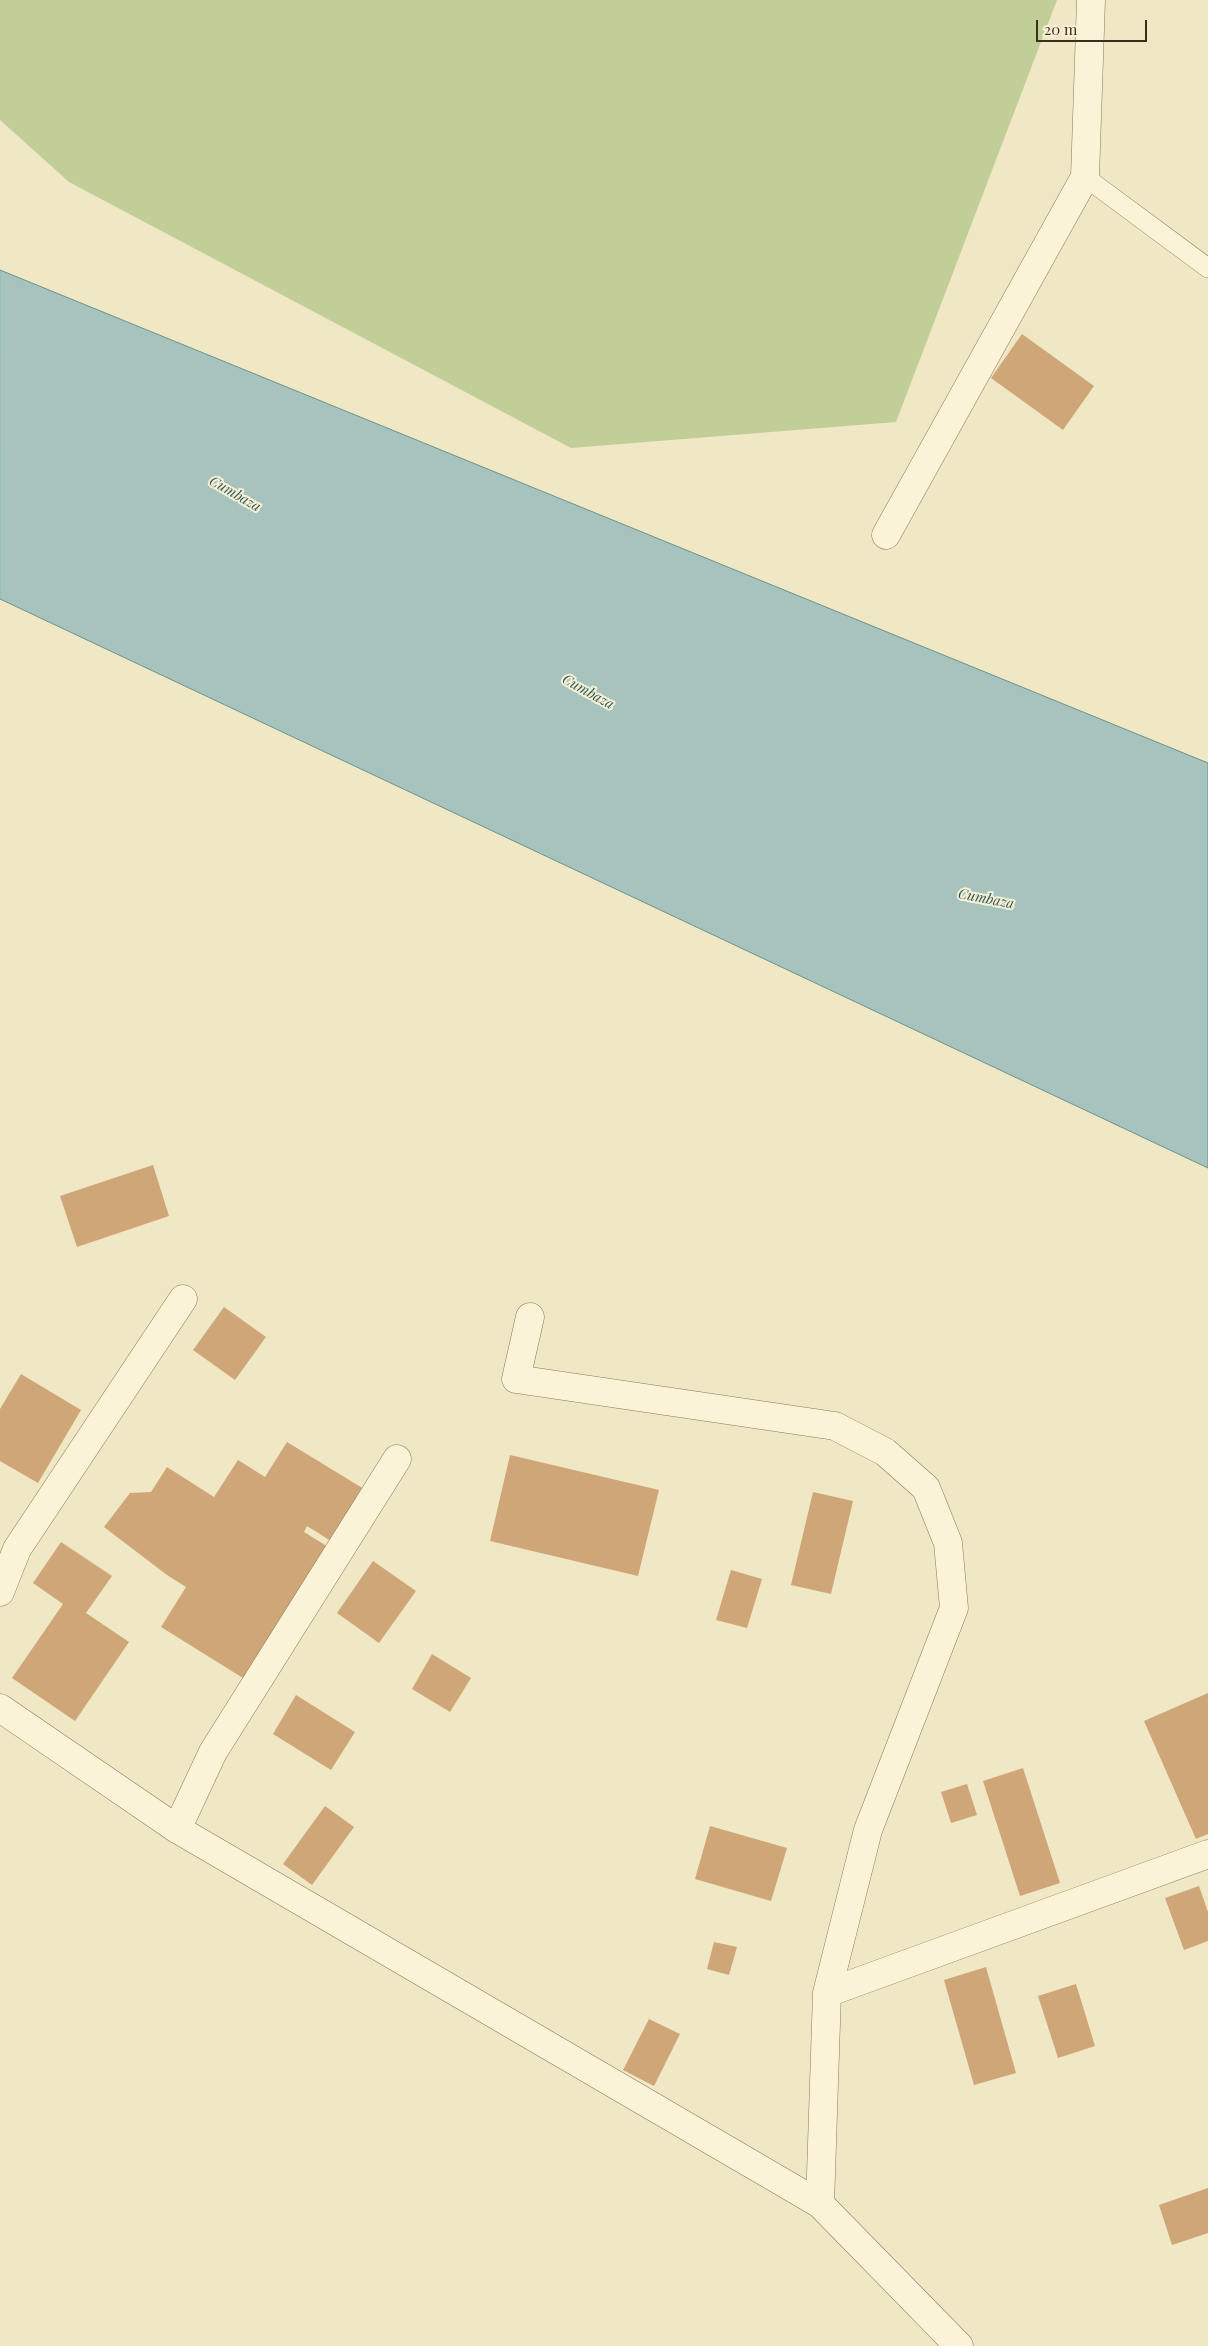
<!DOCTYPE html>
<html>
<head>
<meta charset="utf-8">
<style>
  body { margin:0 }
  #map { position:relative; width:1208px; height:2346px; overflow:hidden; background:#f0e7c4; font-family:"Playfair Display",serif }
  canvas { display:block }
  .scale { position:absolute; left:1036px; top:20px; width:111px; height:22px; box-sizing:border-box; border:2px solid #3a2f1e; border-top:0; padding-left:6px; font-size:15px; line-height:18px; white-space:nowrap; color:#3a2f1e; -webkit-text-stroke:4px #f7f0d4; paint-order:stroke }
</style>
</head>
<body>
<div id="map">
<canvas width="1208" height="2346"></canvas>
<div class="scale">20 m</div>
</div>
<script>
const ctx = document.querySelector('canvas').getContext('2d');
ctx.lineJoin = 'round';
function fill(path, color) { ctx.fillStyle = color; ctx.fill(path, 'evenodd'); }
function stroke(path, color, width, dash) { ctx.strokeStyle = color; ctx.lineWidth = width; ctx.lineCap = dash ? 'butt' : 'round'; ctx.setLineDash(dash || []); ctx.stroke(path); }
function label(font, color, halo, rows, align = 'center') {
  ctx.font = font + ' "Playfair Display",serif'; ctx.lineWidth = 4; ctx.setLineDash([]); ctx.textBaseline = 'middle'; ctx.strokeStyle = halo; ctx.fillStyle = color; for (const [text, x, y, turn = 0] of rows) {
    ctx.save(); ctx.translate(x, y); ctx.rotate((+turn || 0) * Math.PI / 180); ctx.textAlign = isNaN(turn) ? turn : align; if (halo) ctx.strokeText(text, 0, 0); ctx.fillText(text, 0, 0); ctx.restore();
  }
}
const green = new Path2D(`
  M 0,0 L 1057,0 L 896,422 L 571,448 L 69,182 L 0,120 Z`);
const water = new Path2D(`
  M 0,270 L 1208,763 L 1208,1168 L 0,599 Z`);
const building = new Path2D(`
  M 1022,334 L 1094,386 L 1063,430 L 991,378 Z
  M 153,1165 L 169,1216 L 77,1247 L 60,1196 Z
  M 224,1307 L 266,1337 L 235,1380 L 193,1350 Z
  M 21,1374 L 81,1410 L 38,1483 L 0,1461 L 0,1409 Z
  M 287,1442 L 364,1489 L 331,1541 L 307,1526 L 304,1532 L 333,1550 L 251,1683 L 161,1627 L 186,1587 L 167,1575 L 104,1527 L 130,1493 L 151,1492 L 167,1467 L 214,1497 L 238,1460 L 265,1477 Z
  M 510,1455 L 659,1490 L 638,1576 L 490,1541 Z
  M 813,1492 L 853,1501 L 831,1594 L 791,1585 Z
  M 61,1542 L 112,1576 L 86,1613 L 129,1642 L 75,1721 L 12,1678 L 63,1604 L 33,1583 Z
  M 373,1561 L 416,1591 L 379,1643 L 337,1613 Z
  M 731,1570 L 762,1579 L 747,1628 L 716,1620 Z
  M 432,1654 L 471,1678 L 450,1712 L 412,1689 Z
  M 1208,1693 L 1208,1834 L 1196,1839 L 1144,1721 Z
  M 296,1695 L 355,1732 L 331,1770 L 273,1734 Z
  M 1023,1768 L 1060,1883 L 1020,1896 L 983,1781 Z
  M 967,1784 L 977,1815 L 951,1823 L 941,1792 Z
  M 325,1806 L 354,1827 L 312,1885 L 283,1864 Z
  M 710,1826 L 787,1848 L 771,1901 L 695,1879 Z
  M 1199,1886 L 1208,1912 L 1208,1941 L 1184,1950 L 1165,1898 Z
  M 714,1942 L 737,1947 L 729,1975 L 707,1969 Z
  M 986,1967 L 1016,2073 L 974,2085 L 944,1980 Z
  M 1076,1984 L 1095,2046 L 1058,2058 L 1038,1996 Z
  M 649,2019 L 680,2034 L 654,2086 L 623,2070 Z
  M 1208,2188 L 1208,2233 L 1172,2245 L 1159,2205 Z`);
const service = new Path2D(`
  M 1085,177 L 1208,268`);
const minor = new Path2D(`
  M 886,535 L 1085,177 L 1091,0
  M 530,1317 L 516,1379 L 835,1426 L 885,1452 L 926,1488 L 948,1543 L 954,1608 L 868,1830 L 827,1993 L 820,2204
  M 0,1592 L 17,1549 L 183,1299
  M 177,1829 L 213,1752 L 397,1459
  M 827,1993 L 1208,1854`);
const tertiary = new Path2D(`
  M 0,1708 L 177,1829 L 820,2204 L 959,2346`);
const waterNames = [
  ["Cumbaza",235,494,30],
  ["Cumbaza",588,692,29],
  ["Cumbaza",986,899,11]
];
fill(green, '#c2ce97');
fill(water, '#a6c3bd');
stroke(water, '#6c918c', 1);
fill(building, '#cfa678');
stroke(service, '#8b7959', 20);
stroke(minor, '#8b7959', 29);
stroke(tertiary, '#8b7959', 29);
stroke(service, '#faf3d7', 19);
stroke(minor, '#faf3d7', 28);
stroke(tertiary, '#faf3d7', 28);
label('italic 14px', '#2d595b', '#f7f0d4', waterNames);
</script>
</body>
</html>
